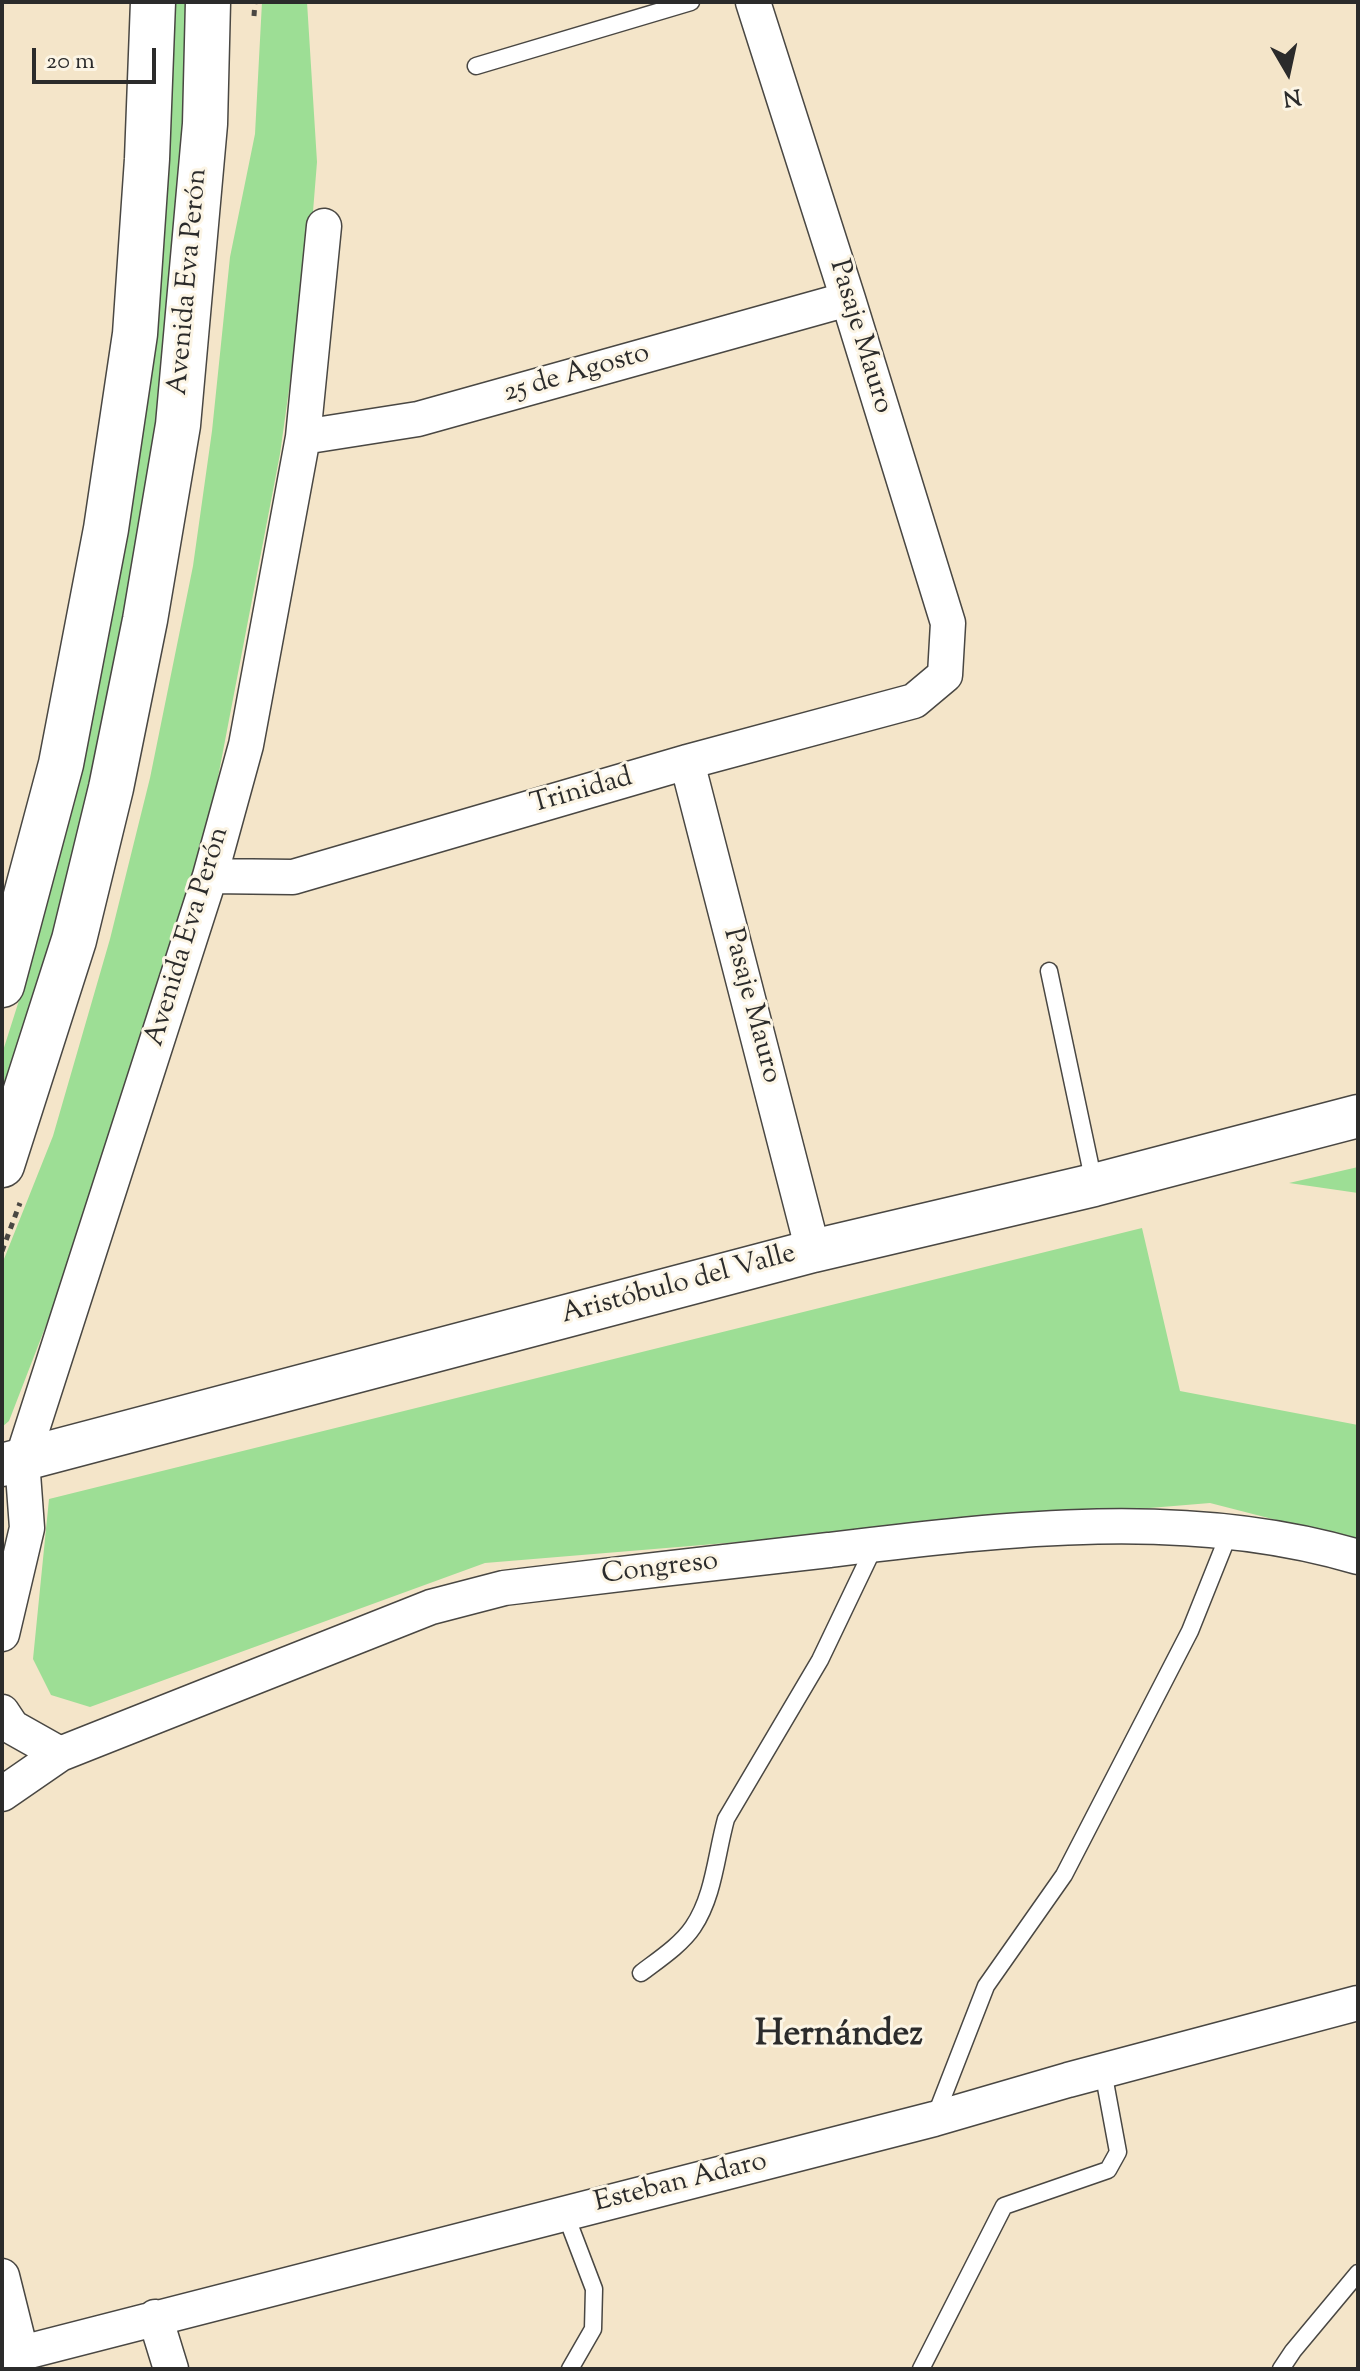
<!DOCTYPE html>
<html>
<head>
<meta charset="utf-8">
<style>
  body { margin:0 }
  #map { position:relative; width:1360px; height:2371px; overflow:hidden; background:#f4e5c9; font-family:"Sorts Mill Goudy",serif }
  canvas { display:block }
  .frame { position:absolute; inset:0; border:4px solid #2b2b2b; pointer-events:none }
  .north { position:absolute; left:1248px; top:32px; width:80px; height:80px; -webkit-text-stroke:6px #fcf5e5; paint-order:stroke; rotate:171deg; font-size:22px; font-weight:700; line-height:32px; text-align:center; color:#2b2b2b }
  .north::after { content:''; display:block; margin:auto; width:28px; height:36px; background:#2b2b2b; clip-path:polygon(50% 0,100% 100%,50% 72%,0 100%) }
  .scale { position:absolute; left:32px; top:48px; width:124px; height:36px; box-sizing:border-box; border:4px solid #2b2b2b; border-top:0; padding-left:10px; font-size:24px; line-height:28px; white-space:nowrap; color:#2b2b2b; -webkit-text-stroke:6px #fcf5e5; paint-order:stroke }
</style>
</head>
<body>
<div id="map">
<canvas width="1360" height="2371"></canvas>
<div class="frame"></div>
<div class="north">N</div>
<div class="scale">20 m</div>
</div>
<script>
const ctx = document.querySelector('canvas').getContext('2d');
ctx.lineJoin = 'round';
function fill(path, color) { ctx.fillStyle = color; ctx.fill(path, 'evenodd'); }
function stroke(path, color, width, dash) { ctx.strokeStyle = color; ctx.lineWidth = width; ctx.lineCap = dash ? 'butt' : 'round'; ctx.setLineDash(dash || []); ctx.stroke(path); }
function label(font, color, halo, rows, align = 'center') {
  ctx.font = font + ' "Sorts Mill Goudy",serif'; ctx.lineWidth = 6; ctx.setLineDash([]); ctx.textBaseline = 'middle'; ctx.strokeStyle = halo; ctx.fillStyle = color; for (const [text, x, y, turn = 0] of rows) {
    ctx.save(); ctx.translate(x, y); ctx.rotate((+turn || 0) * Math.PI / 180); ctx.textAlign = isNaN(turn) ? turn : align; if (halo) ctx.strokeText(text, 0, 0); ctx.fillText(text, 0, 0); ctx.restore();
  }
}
const green = new Path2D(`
  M 173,2 L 189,2 C 185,101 181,200 171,298 C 162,392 147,486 131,579 C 100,755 60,932 2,1101 L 2,1054 L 28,972 L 74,805 L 108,639 L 134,482 Z
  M 262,2 L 307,2 L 317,162 L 312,224 L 280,454 L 205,845 L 67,1271 L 9,1421 L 2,1427 L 2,1264 L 53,1136 L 110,939 L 150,778 L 193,566 L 212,431 L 230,257 L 255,134 Z
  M 1358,1167 L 1358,1193 L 1289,1183 Z
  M 1142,1228 L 1180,1391 L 1358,1425 L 1358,1541 L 1210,1503 L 485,1563 L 90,1707 L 51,1695 L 33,1659 L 49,1499 Z`);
const path = new Path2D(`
  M 254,16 L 255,2
  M 2,1251 L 20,1203`);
const service = new Path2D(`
  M 476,66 L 691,2
  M 1049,971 L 1094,1183
  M 641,1973 C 658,1960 681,1945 693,1927 C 714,1896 716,1855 726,1819 L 820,1660 L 875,1545
  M 935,2117 L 986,1986 L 1064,1875 L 1190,1631 L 1230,1531
  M 565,2213 L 594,2289 L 593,2329 L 570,2369
  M 921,2369 L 1004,2206 L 1108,2170 L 1118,2152 L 1103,2071
  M 1281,2369 L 1293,2351 L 1358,2273`);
const minor = new Path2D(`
  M 303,437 L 418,419 L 848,299
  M 687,762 L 813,1251
  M 210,876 L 293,877 L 687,762 L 914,701 L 945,675 L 948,623 L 848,299 L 753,2
  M 2,1634 L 27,1528 L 22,1460 L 210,876 L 246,745 L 303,437 L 324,226
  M 2,1712 L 12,1727 L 60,1754
  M 2,1794 L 60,1754 L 431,1607 L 504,1588 C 612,1575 721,1562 829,1550 C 1003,1529 1187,1506 1358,1557
  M 2,2276 L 21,2352
  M 155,2317 L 171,2369
  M 2,2358 L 934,2119 L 1068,2080 L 1358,2003`);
const tertiary = new Path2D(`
  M 2,1465 L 813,1251 L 1094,1185 L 1358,1116`);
const primary = new Path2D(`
  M 2,985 L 61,764 L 106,529 L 135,334 L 147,159 L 153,2
  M 2,1165 L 74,940 L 111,788 L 145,620 L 178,425 L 205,124 L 208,2`);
const streetNames = [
  ["Avenida Eva Perón",190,282,-85],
  ["Pasaje Mauro",859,337,73],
  ["25 de Agosto",577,375,-16],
  ["Trinidad",582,793,-16],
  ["Avenida Eva Perón",189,937,-73],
  ["Pasaje Mauro",750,1006,75],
  ["Aristóbulo del Valle",679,1286,-15],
  ["Congreso",660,1570,-7],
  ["Esteban Adaro",681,2184,-14]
];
const districtNames = [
  ["Hernández",839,2038]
];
fill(green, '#9dde95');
stroke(service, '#494743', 19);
stroke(minor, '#494743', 37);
stroke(tertiary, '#494743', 45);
stroke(primary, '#494743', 47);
stroke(path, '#494743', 5, [6, 6]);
stroke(service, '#fff', 16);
stroke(minor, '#fff', 34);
stroke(tertiary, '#fff', 42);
stroke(primary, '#fff', 44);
label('28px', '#2b2b2b', '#fcf5e5', streetNames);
label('bold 36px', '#2b2b2b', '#fcf5e5', districtNames);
</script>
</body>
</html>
